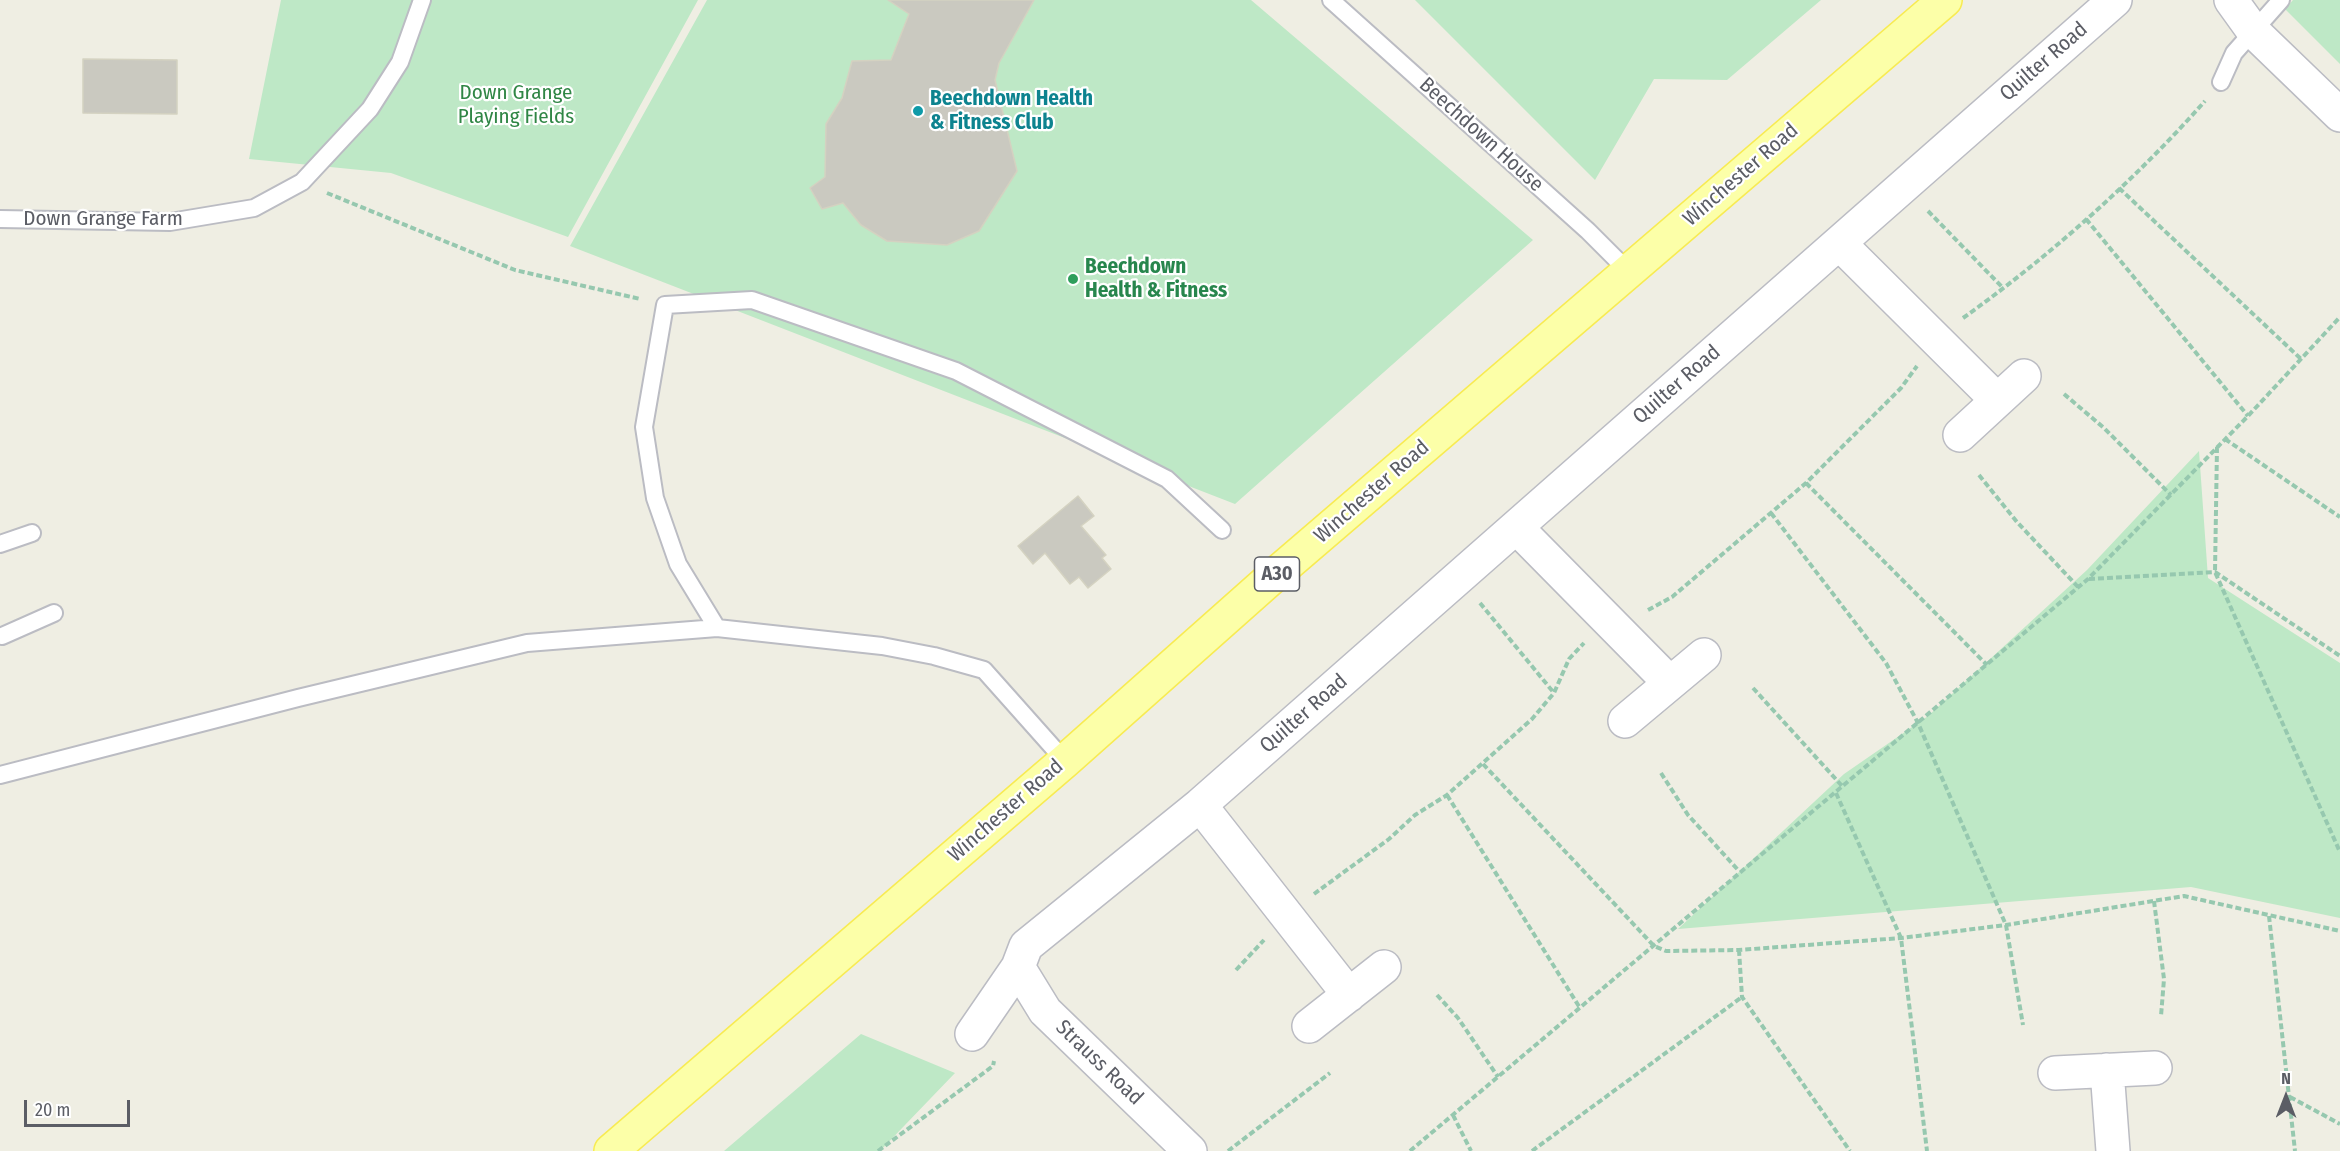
<!DOCTYPE html>
<html>
<head>
<meta charset="utf-8">
<style>
  body { margin:0 }
  #map { position:relative; width:2340px; height:1151px; overflow:hidden; background:#efeee3; font-family:"Fira Sans Condensed",sans-serif }
  canvas { display:block }
  .north { position:absolute; left:2256px; top:1067px; width:60px; height:60px; -webkit-text-stroke:4px #fff; paint-order:stroke; rotate:0deg; font-size:16px; font-weight:700; line-height:24px; text-align:center; color:#5b5d65 }
  .north::after { content:''; display:block; margin:auto; width:21px; height:27px; background:#5b5d65; clip-path:polygon(50% 0,100% 100%,50% 72%,0 100%) }
  .scale { position:absolute; left:24px; top:1100px; width:106px; height:27px; box-sizing:border-box; border:3px solid #5b5d65; border-top:0; padding-left:8px; font-size:18px; line-height:21px; white-space:nowrap; color:#5b5d65; -webkit-text-stroke:4px #fff; paint-order:stroke }
</style>
</head>
<body>
<div id="map">
<canvas width="2340" height="1151"></canvas>
<div class="north">N</div>
<div class="scale">20 m</div>
</div>
<script>
const ctx = document.querySelector('canvas').getContext('2d');
ctx.lineJoin = 'round';
function fill(path, color) { ctx.fillStyle = color; ctx.fill(path, 'evenodd'); }
function stroke(path, color, width, dash) { ctx.strokeStyle = color; ctx.lineWidth = width; ctx.lineCap = dash ? 'butt' : 'round'; ctx.setLineDash(dash || []); ctx.stroke(path); }
function label(font, color, halo, rows, align = 'center') {
  ctx.font = font + ' "Fira Sans Condensed",sans-serif'; ctx.lineWidth = 4.5; ctx.setLineDash([]); ctx.textBaseline = 'middle'; ctx.strokeStyle = halo; ctx.fillStyle = color; for (const [text, x, y, turn = 0] of rows) {
    ctx.save(); ctx.translate(x, y); ctx.rotate((+turn || 0) * Math.PI / 180); ctx.textAlign = isNaN(turn) ? turn : align; if (halo) ctx.strokeText(text, 0, 0); ctx.fillText(text, 0, 0); ctx.restore();
  }
}
const green = new Path2D(`
  M 281,0 L 698,0 L 568,237 L 391,173 L 249,159 Z
  M 707,0 L 1251,0 L 1533,240 L 1235,504 L 570,246 Z
  M 1415,0 L 1821,0 L 1727,80 L 1654,79 L 1595,180 Z
  M 2293,0 L 2340,0 L 2340,64 L 2285,9 Z
  M 2199,451 L 2208,578 L 2340,663 L 2340,918 L 2191,887 L 1678,929 L 1844,774 L 1928,716 L 2087,570 Z
  M 861,1034 L 955,1073 L 880,1151 L 724,1151 Z`);
const building = new Path2D(`
  M 888,0 L 1034,0 L 999,63 L 995,80 L 1017,171 L 979,231 L 947,245 L 887,241 L 861,225 L 843,203 L 822,209 L 810,188 L 825,177 L 826,124 L 842,98 L 852,61 L 891,60 L 909,14 Z
  M 83,59 L 177,60 L 177,114 L 83,113 Z
  M 1078,496 L 1094,516 L 1081,526 L 1106,555 L 1102,558 L 1111,569 L 1088,588 L 1079,577 L 1070,584 L 1045,553 L 1033,564 L 1018,546 Z`);
const path = new Path2D(`
  M 2119,188 L 2301,359
  M 327,193 L 515,270 L 640,299
  M 1928,211 L 2003,288
  M 2086,219 L 2248,416
  M 1963,318 C 2050,256 2134,181 2205,101
  M 2064,394 L 2104,428 L 2171,495
  M 2225,439 L 2340,517
  M 2217,447 L 2215,572 L 2340,852
  M 1979,475 L 2017,522 L 2078,587
  M 1806,483 L 1987,665
  M 1771,513 L 1886,663 L 1918,723 L 2006,925 L 2023,1025
  M 2089,579 L 2215,572 L 2340,656
  M 1480,603 L 1554,693
  M 1648,610 L 1672,597 L 1806,483 L 1901,388 L 1917,366
  M 1753,688 L 1843,787
  M 1483,764 L 1654,946 L 1666,951 L 1739,950 L 1901,938 L 2006,925 L 2184,896 L 2340,931
  M 1661,773 L 1688,815 L 1739,871
  M 1836,793 L 1901,938 L 1927,1151
  M 1447,795 L 1580,1008
  M 1314,894 L 1389,839 L 1415,815 L 1447,795 L 1532,719 L 1554,693 L 1569,659 L 1584,643
  M 2154,901 L 2164,979 L 2161,1016
  M 2269,916 L 2295,1151
  M 1739,950 L 1742,997 L 1850,1151
  M 1236,970 L 1264,940
  M 1437,995 L 1458,1018 L 1498,1077
  M 2290,1097 L 2340,1124
  M 1453,1115 L 1471,1151
  M 878,1151 L 993,1066 L 994,1061
  M 1228,1151 L 1330,1073
  M 1410,1151 L 2088,579 L 2248,416 L 2340,317
  M 1532,1151 L 1742,997`);
const service = new Path2D(`
  M 1331,0 L 1588,231 L 1629,272
  M 2221,82 L 2234,53 L 2281,0
  M 0,219 L 170,222 L 254,208 L 302,182 L 370,109 L 400,62 L 422,0
  M 0,544 L 32,533
  M 2,636 L 54,613
  M 1065,761 L 984,670 L 934,656 L 882,646 L 717,628 L 678,564 L 655,498 L 644,427 L 665,305 L 752,300 L 956,371 L 1167,479 L 1222,530
  M 0,775 L 298,698 L 527,643 L 717,628`);
const minor = new Path2D(`
  M 2231,0 L 2254,32 L 2340,115
  M 1839,243 L 1997,400
  M 1960,435 L 2024,376
  M 1516,527 L 1670,683
  M 1625,721 L 1704,655
  M 1200,805 L 1349,995
  M 1018,967 L 1045,1011 L 1190,1151
  M 1309,1026 L 1384,967
  M 972,1034 L 1018,967 L 1026,946 L 1200,805 L 2115,0
  M 2107,1070 L 2113,1151
  M 2055,1073 L 2155,1068`);
const primary = new Path2D(`
  M 611,1151 L 1065,761 L 1270,579 L 1945,0`);
const markers = [
  [918,111,6,"#0f9aa8"],
  [1073,279,6,"#2e9e5b"]
];
const shields = [
  [1277,574,45]
];
const shieldNames = [
  ["A30",1277,574]
];
const streetNames = [
  ["Quilter Road",2044,62,-41],
  ["Beechdown House",1481,135,42],
  ["Winchester Road",1741,175,-41],
  ["Down Grange Farm",103,219],
  ["Quilter Road",1677,385,-41],
  ["Winchester Road",1372,492,-41],
  ["Quilter Road",1304,714,-41],
  ["Winchester Road",1006,811,-41],
  ["Strauss Road",1099,1063,44]
];
const parkNames = [
  ["Down Grange",516,93],
  ["Playing Fields",516,117]
];
const cultureNames = [
  ["Beechdown Health",930,99],
  ["& Fitness Club",930,123]
];
const leisureNames = [
  ["Beechdown",1085,267],
  ["Health & Fitness",1085,291]
];
fill(green, '#bee8c6');
fill(building, '#cac9c0');
stroke(building, '#d4d2c1', 1.5);
stroke(service, '#bbbcc3', 20);
stroke(minor, '#bbbcc3', 36);
stroke(primary, '#f8eb52', 36);
stroke(path, '#96c8af', 4, [6, 3]);
stroke(service, '#fff', 16);
stroke(minor, '#fff', 33);
stroke(primary, '#fcffa8', 33);
for (const [x, y, r, color] of markers) { const dot = new Path2D(); dot.arc(x, y, r, 0, 2 * Math.PI); ctx.fillStyle = color; ctx.fill(dot); stroke(dot, '#fff', 2); }
for (const [x, y, w] of shields) { const box = new Path2D(); box.roundRect(x - w / 2, y - 17, w, 34, 4.5); ctx.fillStyle = '#fff'; ctx.fill(box); stroke(box, '#5b5d65', 1.5); }
label('bold 20px', '#5b5d65', null, shieldNames);
label('21px', '#5b5d65', '#fff', streetNames);
label('21px', '#308645', '#fff', parkNames);
label('bold 21px', '#0d838f', '#fff', cultureNames, 'left');
label('bold 21px', '#27864d', '#fff', leisureNames, 'left');
</script>
</body>
</html>
